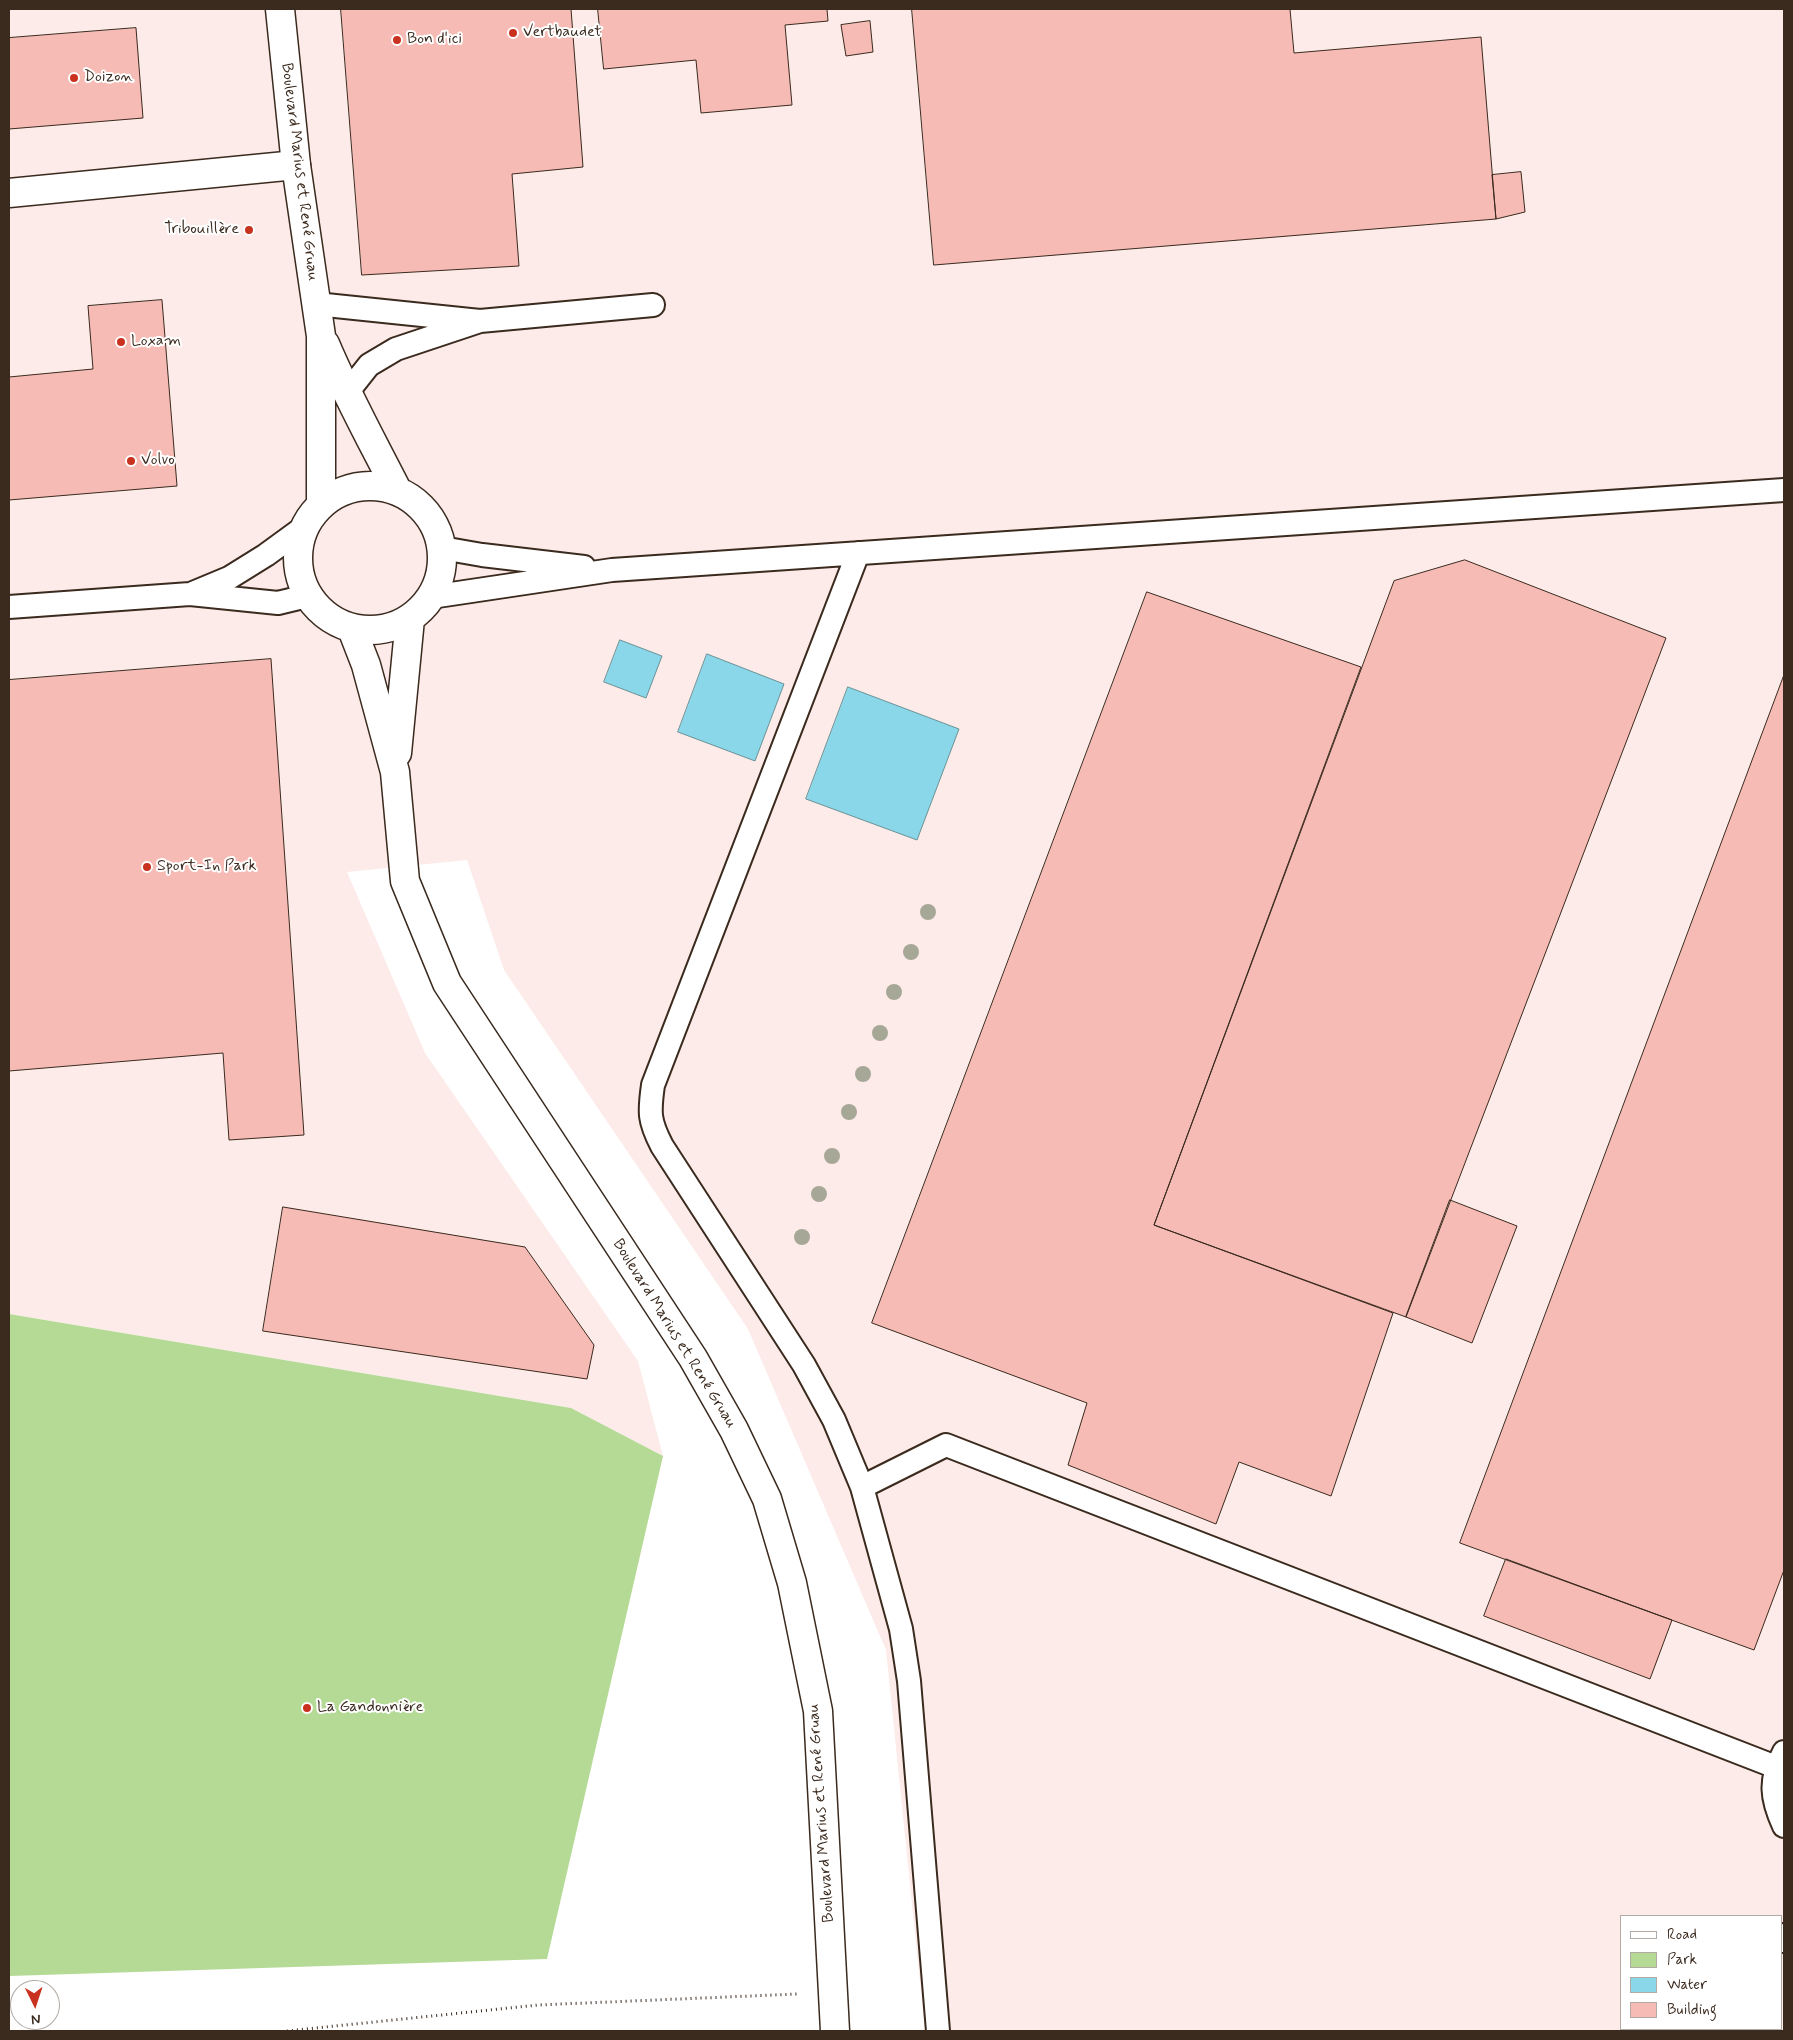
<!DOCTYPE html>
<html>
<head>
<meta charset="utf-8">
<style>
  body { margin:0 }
  #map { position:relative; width:1793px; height:2040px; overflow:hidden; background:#fff; font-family:Mynerve,sans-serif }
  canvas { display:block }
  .frame { position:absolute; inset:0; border:10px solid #3b2a1e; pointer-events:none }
  .legend { position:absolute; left:1620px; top:1915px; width:162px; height:115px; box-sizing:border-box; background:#fff; border:1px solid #b1aaa5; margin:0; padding:6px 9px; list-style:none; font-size:15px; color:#3b2a1e }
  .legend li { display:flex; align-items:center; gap:10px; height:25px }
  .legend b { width:25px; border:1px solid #b1aaa5 }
  .north { position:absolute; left:10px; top:1980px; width:50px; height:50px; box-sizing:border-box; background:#fff; border:1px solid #b1aaa5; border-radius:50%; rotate:176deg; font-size:14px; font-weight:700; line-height:20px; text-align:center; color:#3b2a1e }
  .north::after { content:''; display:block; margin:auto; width:18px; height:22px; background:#c8321e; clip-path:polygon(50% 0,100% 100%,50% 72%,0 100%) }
</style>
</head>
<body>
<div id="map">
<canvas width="1793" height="2040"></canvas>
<div class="frame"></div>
<ul class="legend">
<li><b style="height:6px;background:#fff"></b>Road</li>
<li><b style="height:14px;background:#b4da95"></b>Park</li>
<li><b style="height:14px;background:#89d7e8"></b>Water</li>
<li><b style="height:14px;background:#f6bbb4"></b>Building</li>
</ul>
<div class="north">N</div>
</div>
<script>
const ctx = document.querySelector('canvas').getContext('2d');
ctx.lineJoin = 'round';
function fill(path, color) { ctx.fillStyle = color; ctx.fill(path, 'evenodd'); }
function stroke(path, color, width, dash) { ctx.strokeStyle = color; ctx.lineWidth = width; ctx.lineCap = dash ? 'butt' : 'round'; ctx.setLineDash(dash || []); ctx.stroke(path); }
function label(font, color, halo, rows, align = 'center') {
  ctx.font = font + ' Mynerve,sans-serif'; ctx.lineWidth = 4; ctx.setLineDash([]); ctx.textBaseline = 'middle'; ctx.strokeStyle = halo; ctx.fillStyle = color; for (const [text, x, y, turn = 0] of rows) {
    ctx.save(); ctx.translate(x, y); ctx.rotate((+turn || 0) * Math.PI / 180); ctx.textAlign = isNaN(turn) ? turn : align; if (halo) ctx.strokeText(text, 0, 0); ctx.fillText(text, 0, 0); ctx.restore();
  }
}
const built = new Path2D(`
  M 9,9 L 1784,9 L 1784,2031 L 925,2031 L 886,1650 L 748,1329 L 504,970 L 467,860 L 347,872 L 425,1053 L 638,1361 L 663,1456 L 571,1408 L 9,1314 ZM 1622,1916 L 1782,1916 L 1782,2029 L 1622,2029 Z`);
const green = new Path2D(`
  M 9,1314 L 571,1408 L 663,1456 L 547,1959 L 9,1976 Z`);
const water = new Path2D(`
  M 620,640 L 662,656 L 646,698 L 604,682 Z
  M 707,654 L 784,684 L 755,761 L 678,732 Z
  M 848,687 L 959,729 L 917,840 L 806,799 Z`);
const building = new Path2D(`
  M 341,9 L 571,9 L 583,167 L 512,174 L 519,266 L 362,275 Z
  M 598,9 L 827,9 L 828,21 L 785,25 L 792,105 L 701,113 L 696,60 L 604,69 Z
  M 912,9 L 1290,9 L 1294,53 L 1481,37 L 1496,219 L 934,265 Z
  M 870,21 L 873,52 L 846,56 L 841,25 Z
  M 136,28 L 143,118 L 9,129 L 9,38 Z
  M 1521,172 L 1525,212 L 1496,219 L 1492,175 Z
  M 162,300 L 177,486 L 9,500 L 9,377 L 93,369 L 88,306 Z
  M 1465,560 L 1666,638 L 1406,1317 L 1154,1225 L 1394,581 Z
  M 1147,592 L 1361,667 L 1154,1225 L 1393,1313 L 1331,1496 L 1239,1462 L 1216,1524 L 1068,1465 L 1087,1403 L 872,1323 Z
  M 271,659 L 304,1135 L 229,1140 L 223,1053 L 9,1071 L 9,680 Z
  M 1784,675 L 1784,1570 L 1754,1650 L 1460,1543 Z
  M 1450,1200 L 1517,1226 L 1472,1343 L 1406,1317 Z
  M 283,1207 L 525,1247 L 594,1345 L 587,1379 L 263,1331 Z
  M 1506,1559 L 1672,1620 L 1650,1679 L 1484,1616 Z`);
const path = new Path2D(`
  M 287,2031 L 538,2005 L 797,1994`);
const lane = new Path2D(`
  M 316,304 L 480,321 L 396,349 L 369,365 L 346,394
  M 480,321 L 653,305
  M 442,548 L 482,555 L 584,567
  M 858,553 L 653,1085 C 649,1113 649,1121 662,1146 L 804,1365 L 834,1420 L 862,1487 L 946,1445 L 1776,1767
  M 193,593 L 229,578 L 266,555 L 303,528
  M 431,597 L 612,570 L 1784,490
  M 9,607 L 190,594 L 278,603 L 307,596
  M 862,1487 L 901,1629 L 909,1681 L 938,2031
  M 1784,1752 C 1769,1780 1771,1798 1784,1826
  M 1782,1941 L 1784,1935
  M 1749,2031 L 1750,2029`);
const street = new Path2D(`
  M 9,193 L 296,165`);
const secondary = new Path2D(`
  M 280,9 L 296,165 L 321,336 L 321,503
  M 325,344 C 346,394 372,441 397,490
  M298 558a72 72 0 1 1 144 0a72 72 0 1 1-144 0Z
  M 352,629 L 366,665 L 395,772 L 405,881 L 447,983 L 693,1358 L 734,1430 L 767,1499 L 792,1583 L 818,1711 L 835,2031
  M 397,753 L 410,619`);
const trees = [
  [928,912],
  [911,952],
  [894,992],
  [880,1033],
  [863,1074],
  [849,1112],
  [832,1156],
  [819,1194],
  [802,1237]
];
const markers = [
  [513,33,5,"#c8321e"],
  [397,40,5,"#c8321e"],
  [74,78,5,"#c8321e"],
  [249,230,5,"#c8321e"],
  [121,342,5,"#c8321e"],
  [131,461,5,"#c8321e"],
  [147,867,5,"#c8321e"],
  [307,1708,5,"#c8321e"]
];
const poiNames = [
  ["Vertbaudet",523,33],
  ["Bon d'ici",407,40],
  ["Doizon",84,78],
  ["Tribouillère",239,230,"right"],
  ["Loxam",131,342],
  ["Volvo",141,461],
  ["Sport-In Park",157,867],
  ["La Gandonnière",317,1708]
];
const streetNames = [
  ["Boulevard Marius et René Gruau",299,172,83],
  ["Boulevard Marius et René Gruau",674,1334,58],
  ["Boulevard Marius et René Gruau",822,1813,-94]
];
fill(built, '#fcebe8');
fill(green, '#b4da95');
fill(water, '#89d7e8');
stroke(water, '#6a9297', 1);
fill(building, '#f6bbb4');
stroke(building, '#3b2a1e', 1);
stroke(lane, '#3b2a1e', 26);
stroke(street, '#3b2a1e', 31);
stroke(secondary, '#3b2a1e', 31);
stroke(path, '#3b2a1e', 3, [1, 4]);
stroke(lane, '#fff', 22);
stroke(street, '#fff', 28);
stroke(secondary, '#fff', 28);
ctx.fillStyle = '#a7a797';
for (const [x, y] of trees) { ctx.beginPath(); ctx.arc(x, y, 8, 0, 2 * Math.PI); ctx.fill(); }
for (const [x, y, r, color] of markers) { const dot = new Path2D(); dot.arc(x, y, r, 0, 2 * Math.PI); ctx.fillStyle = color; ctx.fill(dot); stroke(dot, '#fff', 2); }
label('16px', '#3b2a1e', '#fff', poiNames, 'left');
label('16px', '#3b2a1e', '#fff', streetNames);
</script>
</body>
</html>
